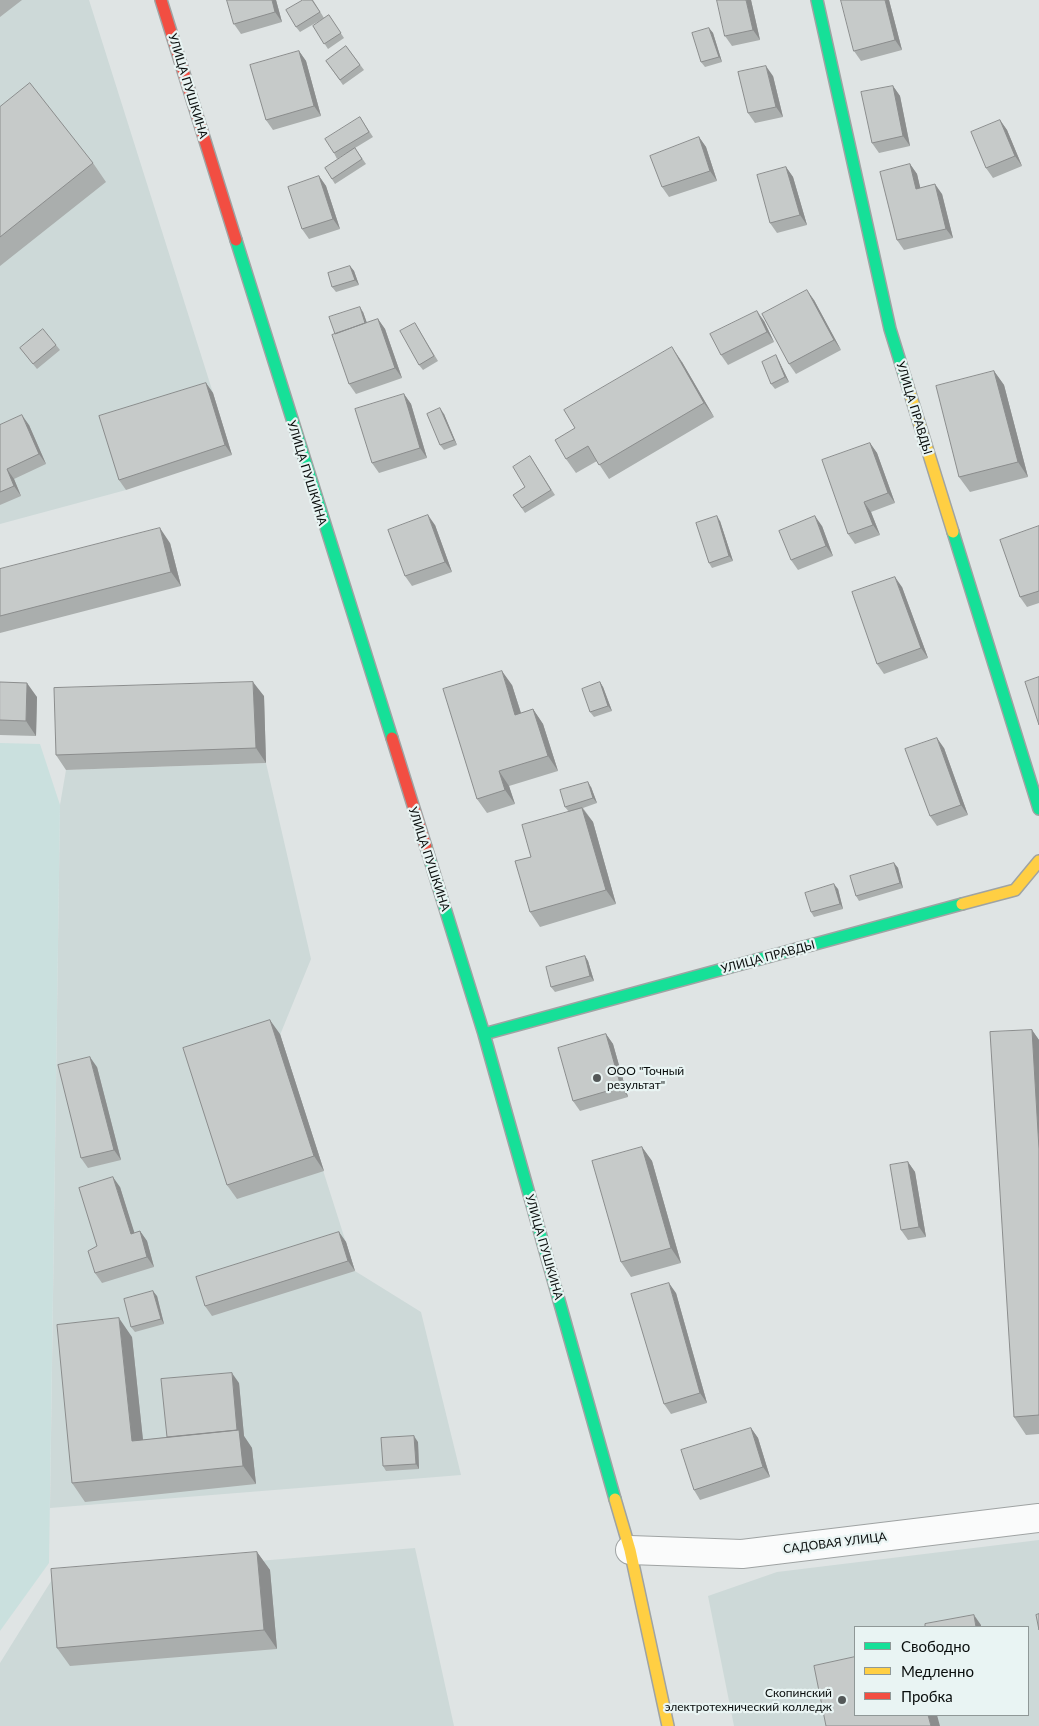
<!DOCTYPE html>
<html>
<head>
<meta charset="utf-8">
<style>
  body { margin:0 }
  #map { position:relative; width:1039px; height:1726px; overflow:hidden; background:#dfe4e4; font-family:Lato,sans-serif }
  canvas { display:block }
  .legend { position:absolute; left:854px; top:1626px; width:175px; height:90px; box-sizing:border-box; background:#e9f4f3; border:1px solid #8f9897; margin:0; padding:6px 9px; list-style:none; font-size:15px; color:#090d0c }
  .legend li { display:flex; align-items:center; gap:10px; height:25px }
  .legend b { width:25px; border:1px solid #8f9897 }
</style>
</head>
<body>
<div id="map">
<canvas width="1039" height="1726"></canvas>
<ul class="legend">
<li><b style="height:6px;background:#16e098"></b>Свободно</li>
<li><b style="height:6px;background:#ffcf43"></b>Медленно</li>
<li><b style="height:6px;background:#f24e42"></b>Пробка</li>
</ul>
</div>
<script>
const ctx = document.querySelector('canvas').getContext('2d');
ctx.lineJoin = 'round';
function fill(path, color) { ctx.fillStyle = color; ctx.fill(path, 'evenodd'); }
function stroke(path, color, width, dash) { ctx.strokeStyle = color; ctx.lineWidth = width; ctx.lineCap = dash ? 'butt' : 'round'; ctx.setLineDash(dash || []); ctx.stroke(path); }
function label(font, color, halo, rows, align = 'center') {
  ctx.font = font + ' Lato,sans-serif'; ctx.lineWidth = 4.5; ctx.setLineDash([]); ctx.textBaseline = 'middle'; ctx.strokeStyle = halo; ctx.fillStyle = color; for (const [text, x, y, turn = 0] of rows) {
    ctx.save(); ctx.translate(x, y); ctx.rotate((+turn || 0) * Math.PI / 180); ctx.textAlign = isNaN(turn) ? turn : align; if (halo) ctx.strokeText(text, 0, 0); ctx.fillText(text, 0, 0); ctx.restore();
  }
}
const built = new Path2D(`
  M 0,0 L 89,0 L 213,393 L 106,426 L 126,490 L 0,524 Z
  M 266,763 L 311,959 L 280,1035 L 355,1271 L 421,1312 L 461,1475 L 50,1508 L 60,805 L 66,770 Z
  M 1039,1540 L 1039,1726 L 734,1726 L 708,1596 L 777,1572 ZM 855,1627 L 1028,1627 L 1028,1715 L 855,1715 Z
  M 415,1548 L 454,1726 L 0,1726 L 0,1663 L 53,1578 Z`);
const green = new Path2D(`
  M 0,743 L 40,744 L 60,805 L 49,1563 L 0,1631 Z`);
const street = new Path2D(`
  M 630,1550 L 742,1554 L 1039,1518`);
const fast = new Path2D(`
  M 817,0 L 890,329 L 908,387
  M 236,240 L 392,738
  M 953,532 L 1039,809
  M 426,847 L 484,1034 L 615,1499
  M 484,1034 L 962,904`);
const slow = new Path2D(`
  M 908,387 L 953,532
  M 962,904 L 1015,890 L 1039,861
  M 615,1499 L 630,1550 L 668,1726`);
const jam = new Path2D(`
  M 161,0 L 236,240
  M 392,738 L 426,847`);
const wall = new Path2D(`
  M 0,0 L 22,0 L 0,17 Z
  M 276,0 L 282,22 L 241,34 L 234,24 Z
  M 313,0 L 324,18 L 300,32 L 296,27 Z
  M 751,0 L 760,40 L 732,46 L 725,36 Z
  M 889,0 L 902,50 L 861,61 L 854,51 Z
  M 329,15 L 344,38 L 328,49 L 313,26 Z
  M 709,28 L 713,33 L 722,62 L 705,67 L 701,62 Z
  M 346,46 L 364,70 L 343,85 L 326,61 Z
  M 299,51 L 306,61 L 321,116 L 273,130 L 266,120 Z
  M 773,76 L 783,117 L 755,123 L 748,113 Z
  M 893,86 L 900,96 L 910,146 L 879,153 L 872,143 Z
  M 0,107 L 93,163 L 106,182 L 0,266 Z
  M 360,117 L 373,137 L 337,159 L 334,153 Z
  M 1000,120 L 1007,130 L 1022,166 L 993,178 L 986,168 Z
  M 699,137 L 706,147 L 717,181 L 669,197 L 662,187 Z
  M 355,148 L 366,164 L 335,184 L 325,168 Z
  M 910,164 L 917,174 L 920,188 L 942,194 L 953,238 L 904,250 L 897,240 Z
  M 786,167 L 793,177 L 807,225 L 777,233 L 770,223 Z
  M 319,176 L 326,186 L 340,229 L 309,239 L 302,229 Z
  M 350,266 L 354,271 L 359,285 L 336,292 L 332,287 Z
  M 814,300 L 841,350 L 796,374 L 789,364 Z
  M 363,312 L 367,323 L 378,319 L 385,329 L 402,378 L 356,394 L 349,384 L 335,334 Z
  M 764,321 L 774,342 L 728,365 L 721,355 Z
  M 415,323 L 438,361 L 423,370 L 419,365 Z
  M 56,345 L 60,350 L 37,369 L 20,348 Z
  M 779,361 L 789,382 L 775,389 L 771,384 Z
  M 682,362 L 714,417 L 609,479 L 597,461 L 576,473 L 566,459 L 575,428 Z
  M 994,371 L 1004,385 L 1028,477 L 970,492 L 959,477 Z
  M 206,383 L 213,393 L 232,455 L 126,490 L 119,480 Z
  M 404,394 L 411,404 L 427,458 L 379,473 L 372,463 Z
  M 444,414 L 457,445 L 444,450 L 440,445 Z
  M 0,425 L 29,425 L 46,464 L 14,479 L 21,496 L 0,505 Z
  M 870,443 L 877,453 L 895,503 L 871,512 L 880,535 L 855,544 L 848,534 Z
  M 530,456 L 555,495 L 525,513 L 513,495 L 525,487 Z
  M 720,521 L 733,561 L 712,568 L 709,563 Z
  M 435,525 L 452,572 L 412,586 L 405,576 Z
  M 822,526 L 833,556 L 798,570 L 791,560 Z
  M 1039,526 L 1039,603 L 1027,607 L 1020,597 Z
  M 170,543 L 181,586 L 0,633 L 0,569 Z
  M 902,587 L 928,658 L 884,674 L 877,664 Z
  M 0,682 L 37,697 L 36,736 L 0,735 Z
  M 600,682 L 603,687 L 612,711 L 594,717 L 590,712 Z
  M 512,685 L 521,713 L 533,709 L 543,724 L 558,771 L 509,786 L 515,804 L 487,813 L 477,799 Z
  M 264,696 L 266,763 L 66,770 L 56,755 Z
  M 944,748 L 968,815 L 937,826 L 930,816 Z
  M 591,787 L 597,803 L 583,808 L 593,822 L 616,904 L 540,927 L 530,912 L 531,857 L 569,812 L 565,807 Z
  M 894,863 L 898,868 L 903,888 L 859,901 L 856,896 Z
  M 838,889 L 843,909 L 814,917 L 811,912 Z
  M 585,956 L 588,961 L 594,981 L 555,992 L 551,987 Z
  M 1032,1030 L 1039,1040 L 1039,1434 L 1026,1435 L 1014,1417 Z
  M 280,1034 L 324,1171 L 237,1199 L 227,1185 Z
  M 606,1034 L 613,1044 L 628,1097 L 580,1111 L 573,1101 Z
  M 97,1067 L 121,1160 L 88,1168 L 81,1158 Z
  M 642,1147 L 652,1161 L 681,1263 L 631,1277 L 621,1262 Z
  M 908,1162 L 915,1172 L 926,1237 L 908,1240 L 901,1230 Z
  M 120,1187 L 134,1233 L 140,1231 L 147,1241 L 154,1267 L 102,1283 L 95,1273 L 97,1246 Z
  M 339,1232 L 346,1242 L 355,1271 L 212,1316 L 205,1306 Z
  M 676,1293 L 707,1403 L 671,1414 L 664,1404 Z
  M 157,1296 L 164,1324 L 135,1332 L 131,1327 Z
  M 132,1337 L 143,1440 L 167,1437 L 239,1383 L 244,1436 L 252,1448 L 256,1484 L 85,1502 L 72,1483 Z
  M 751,1428 L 758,1438 L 770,1477 L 700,1500 L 694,1490 Z
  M 418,1442 L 419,1469 L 386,1471 L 383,1466 Z
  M 257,1552 L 270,1570 L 277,1649 L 70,1666 L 57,1648 Z`);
const shadedWall = new Path2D(`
  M 272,0 L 276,0 L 282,22 L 275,12 Z
  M 746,0 L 751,0 L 760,40 L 753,30 Z
  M 885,0 L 889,0 L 902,50 L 895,40 Z
  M 709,28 L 713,33 L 722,62 L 719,57 Z
  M 299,51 L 306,61 L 321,116 L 314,106 Z
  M 766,66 L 773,76 L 783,117 L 776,107 Z
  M 893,86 L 900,96 L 910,146 L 903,136 Z
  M 1000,120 L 1007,130 L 1022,166 L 1015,156 Z
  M 699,137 L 706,147 L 717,181 L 710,171 Z
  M 910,164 L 917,174 L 923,199 L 916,189 Z
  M 786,167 L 793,177 L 807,225 L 800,215 Z
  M 319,176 L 326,186 L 340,229 L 333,219 Z
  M 935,184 L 942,194 L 953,238 L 946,229 Z
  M 350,266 L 354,271 L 359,285 L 355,280 Z
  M 807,290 L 814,300 L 841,350 L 834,340 Z
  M 360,307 L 363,312 L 369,329 L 366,324 Z
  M 757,311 L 764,321 L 774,342 L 767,332 Z
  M 378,319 L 385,329 L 402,378 L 395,368 Z
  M 672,347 L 682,362 L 714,417 L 704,403 Z
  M 776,355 L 779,361 L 789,382 L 785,377 Z
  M 994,371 L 1004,385 L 1028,477 L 1018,462 Z
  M 206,383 L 213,393 L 232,455 L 225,445 Z
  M 404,394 L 411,404 L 427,458 L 420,448 Z
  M 440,408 L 444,414 L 457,445 L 454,440 Z
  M 22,415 L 29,425 L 46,464 L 39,454 Z
  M 870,443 L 877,453 L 895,503 L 888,493 Z
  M 7,469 L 14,479 L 21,496 L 14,486 Z
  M 864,502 L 871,512 L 880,535 L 873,525 Z
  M 428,515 L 435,525 L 452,572 L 445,562 Z
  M 717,516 L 720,521 L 733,561 L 729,556 Z
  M 815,516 L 822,526 L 833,556 L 826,546 Z
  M 160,528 L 170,543 L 181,586 L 171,572 Z
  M 895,577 L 902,587 L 928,658 L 921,648 Z
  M 502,671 L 512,685 L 526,729 L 515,715 Z
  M 253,682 L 264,696 L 266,763 L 256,748 Z
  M 600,682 L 603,687 L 612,711 L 608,706 Z
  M 27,683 L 37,697 L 36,736 L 26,721 Z
  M 533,709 L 543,724 L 558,771 L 548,756 Z
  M 937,738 L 944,748 L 968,815 L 961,805 Z
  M 499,771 L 509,786 L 515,804 L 505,790 Z
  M 588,782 L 591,787 L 597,803 L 593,798 Z
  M 582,808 L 593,822 L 616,904 L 606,890 Z
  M 894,863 L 898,868 L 903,888 L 900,883 Z
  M 834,884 L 838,889 L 843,909 L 840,904 Z
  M 585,956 L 588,961 L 594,981 L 590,976 Z
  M 270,1020 L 280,1034 L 324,1171 L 314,1156 Z
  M 1032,1030 L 1039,1040 L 1039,1149 Z
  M 606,1034 L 613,1044 L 628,1097 L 621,1087 Z
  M 90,1057 L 97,1067 L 121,1160 L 114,1150 Z
  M 642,1147 L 652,1161 L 681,1263 L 671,1248 Z
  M 908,1162 L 915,1172 L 926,1237 L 919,1227 Z
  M 113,1177 L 120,1187 L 138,1244 L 131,1234 Z
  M 140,1231 L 147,1241 L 154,1267 L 147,1257 Z
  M 339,1232 L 346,1242 L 355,1271 L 348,1261 Z
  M 669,1283 L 676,1293 L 707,1403 L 700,1393 Z
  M 153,1291 L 157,1296 L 164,1324 L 161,1319 Z
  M 119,1318 L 132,1337 L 145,1459 L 132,1441 Z
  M 232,1373 L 239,1383 L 244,1436 L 252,1448 L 256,1484 L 243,1466 L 237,1432 Z
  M 751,1428 L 758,1438 L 770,1477 L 763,1467 Z
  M 414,1436 L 418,1442 L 419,1469 L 416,1464 Z
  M 257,1552 L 270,1570 L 277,1649 L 264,1630 Z
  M 974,1615 L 981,1625 L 981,1627 L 976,1627 Z
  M 928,1715 L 937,1715 L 940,1726 L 931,1726 Z`);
const building = new Path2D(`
  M 227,0 L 272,0 L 275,12 L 234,24 Z
  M 303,0 L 312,0 L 320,12 L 296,27 L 286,10 Z
  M 717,0 L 746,0 L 753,30 L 725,36 Z
  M 841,0 L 885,0 L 895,40 L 854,51 Z
  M 329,15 L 341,33 L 324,44 L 313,26 Z
  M 709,28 L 719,57 L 701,62 L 692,33 Z
  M 346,46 L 360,65 L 340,80 L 326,61 Z
  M 299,51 L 314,106 L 266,120 L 250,65 Z
  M 766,66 L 776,107 L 748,113 L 738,72 Z
  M 30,83 L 93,163 L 0,237 L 0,107 Z
  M 893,86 L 903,136 L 872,143 L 861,92 Z
  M 360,117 L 369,132 L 334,153 L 325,139 Z
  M 1000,120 L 1015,156 L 986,168 L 971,132 Z
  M 699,137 L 710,171 L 662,187 L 650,156 Z
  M 355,148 L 362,159 L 332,179 L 325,168 Z
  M 910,164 L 916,189 L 935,184 L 946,229 L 897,240 L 880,172 Z
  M 786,167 L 800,215 L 770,223 L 757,175 Z
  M 319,176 L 333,219 L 302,229 L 288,187 Z
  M 350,266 L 355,280 L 332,287 L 328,273 Z
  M 807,290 L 834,340 L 789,364 L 762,314 Z
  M 360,307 L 365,323 L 335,334 L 329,317 Z
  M 757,311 L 767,332 L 721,355 L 710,334 Z
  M 378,319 L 395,368 L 349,384 L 332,335 Z
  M 415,323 L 434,356 L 419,365 L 400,331 Z
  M 43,329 L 56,345 L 33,364 L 20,348 Z
  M 672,347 L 704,403 L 599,465 L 588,446 L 566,459 L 555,440 L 575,428 L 564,410 Z
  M 776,355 L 785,377 L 771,384 L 762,362 Z
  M 994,371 L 1018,462 L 959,477 L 936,386 Z
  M 206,383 L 225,445 L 119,480 L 99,416 Z
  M 404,394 L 420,448 L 372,463 L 355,409 Z
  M 440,408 L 454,440 L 440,445 L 427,414 Z
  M 22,415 L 39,454 L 7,469 L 14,486 L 0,492 L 0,425 Z
  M 870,443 L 888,493 L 864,502 L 873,525 L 848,534 L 822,460 Z
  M 530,456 L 551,490 L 522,508 L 513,495 L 525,487 L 513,467 Z
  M 428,515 L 445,562 L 405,576 L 388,530 Z
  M 717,516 L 729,556 L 709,563 L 696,523 Z
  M 815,516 L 826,546 L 791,560 L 779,531 Z
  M 1039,526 L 1039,591 L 1020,597 L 1000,540 Z
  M 160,528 L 171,572 L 0,616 L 0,569 Z
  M 895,577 L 921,648 L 877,664 L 852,592 Z
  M 502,671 L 515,715 L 533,709 L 548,756 L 499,771 L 505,790 L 477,799 L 443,689 Z
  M 1039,677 L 1039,725 L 1025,682 Z
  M 0,682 L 27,683 L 26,721 L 0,720 Z
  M 253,682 L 256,748 L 56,755 L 54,688 Z
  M 600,682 L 608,706 L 590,712 L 582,689 Z
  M 937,738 L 961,805 L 930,816 L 905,749 Z
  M 588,782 L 593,798 L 565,807 L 560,790 Z
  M 582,808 L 606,890 L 530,912 L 515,861 L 531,857 L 522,825 Z
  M 894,863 L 900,883 L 856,896 L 850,876 Z
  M 834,884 L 840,904 L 811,912 L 805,893 Z
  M 585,956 L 590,976 L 551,987 L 546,967 Z
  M 270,1020 L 314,1156 L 227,1185 L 183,1048 Z
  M 1032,1030 L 1039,1149 L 1039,1415 L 1014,1417 L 990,1032 Z
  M 606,1034 L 621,1087 L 573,1101 L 558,1048 Z
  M 90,1057 L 114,1150 L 81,1158 L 58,1065 Z
  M 642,1147 L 671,1248 L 621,1262 L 592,1161 Z
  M 908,1162 L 919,1227 L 901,1230 L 890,1165 Z
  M 113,1177 L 131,1234 L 140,1231 L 147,1257 L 95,1273 L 88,1251 L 97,1246 L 79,1188 Z
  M 339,1232 L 348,1261 L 205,1306 L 196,1277 Z
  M 669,1283 L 700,1393 L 664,1404 L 631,1294 Z
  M 153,1291 L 161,1319 L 131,1327 L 124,1299 Z
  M 119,1318 L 132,1441 L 239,1430 L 243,1466 L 72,1483 L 57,1325 Z
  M 232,1373 L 237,1430 L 167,1437 L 161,1379 Z
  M 751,1428 L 763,1467 L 694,1490 L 681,1450 Z
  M 414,1436 L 416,1464 L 383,1466 L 381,1438 Z
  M 257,1552 L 264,1630 L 57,1648 L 51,1569 Z
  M 1039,1614 L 1039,1630 L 1036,1615 Z
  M 974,1615 L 976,1627 L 925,1627 L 925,1624 Z
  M 855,1657 L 855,1715 L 928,1715 L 931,1726 L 826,1726 L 814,1666 Z`);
const markers = [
  [597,1078,5,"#545858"],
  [842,1700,5,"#545858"]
];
const streetNames = [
  ["УЛИЦА ПУШКИНА",188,86,73],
  ["УЛИЦА ПРАВДЫ",914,408,73],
  ["УЛИЦА ПУШКИНА",307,473,73],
  ["УЛИЦА ПУШКИНА",429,859,72],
  ["УЛИЦА ПРАВДЫ",768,957,-15],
  ["УЛИЦА ПУШКИНА",544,1247,74],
  ["САДОВАЯ УЛИЦА",835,1543,-7]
];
const poiNames = [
  ["ООО \"Точный",607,1071],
  ["результат\"",607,1085],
  ["Скопинский",832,1693,"right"],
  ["электротехнический колледж",832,1707,"right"]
];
fill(built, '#cdd9d8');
fill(green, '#cae0de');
stroke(street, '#9fa3a3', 30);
stroke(fast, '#9fa3a3', 14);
stroke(slow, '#9fa3a3', 14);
stroke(jam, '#9fa3a3', 14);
stroke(street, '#fafbfb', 28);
stroke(fast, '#16e098', 11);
stroke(slow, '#ffcf43', 11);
stroke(jam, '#f24e42', 11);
fill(wall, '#aaaead');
fill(shadedWall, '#8b8d8d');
fill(building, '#c6cac9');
stroke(building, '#8b8d8d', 1);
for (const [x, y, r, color] of markers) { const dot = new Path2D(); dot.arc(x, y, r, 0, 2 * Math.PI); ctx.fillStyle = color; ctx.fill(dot); stroke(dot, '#e9f4f3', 2); }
label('12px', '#090d0c', '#e9f4f3', streetNames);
label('12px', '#090d0c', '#e9f4f3', poiNames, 'left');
</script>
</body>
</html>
